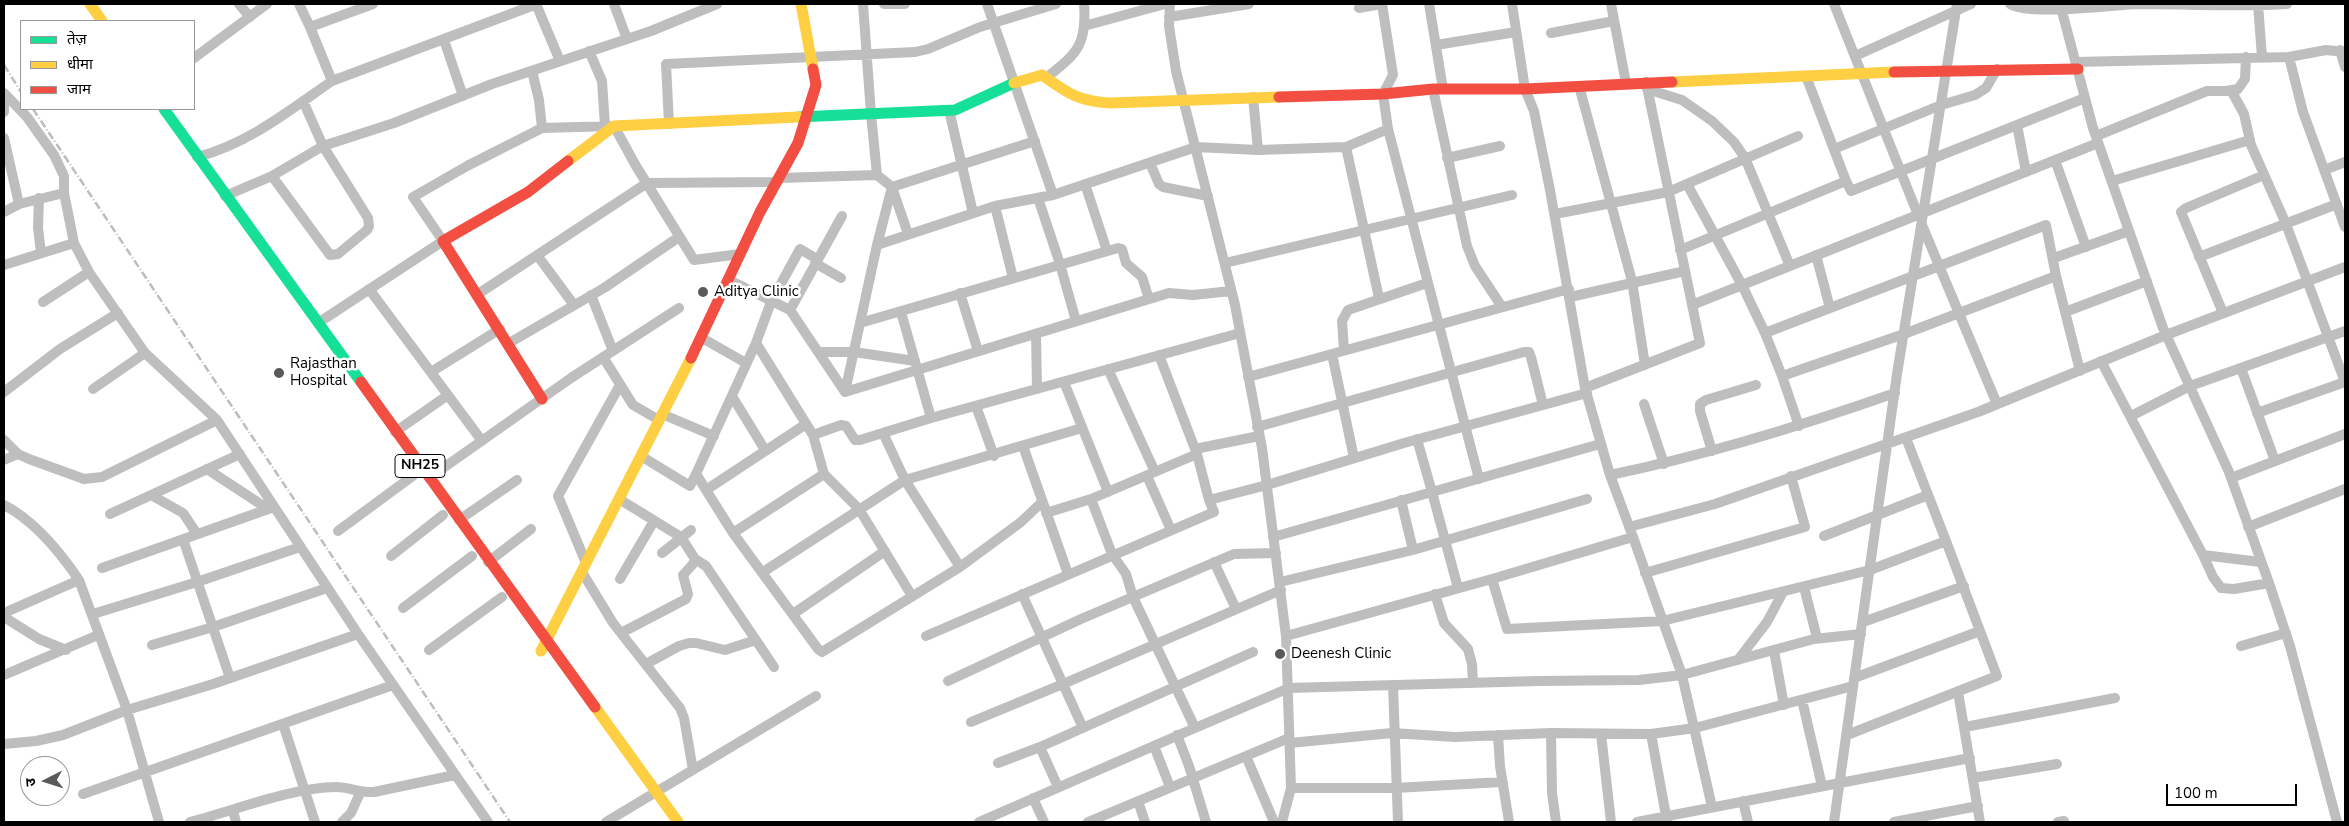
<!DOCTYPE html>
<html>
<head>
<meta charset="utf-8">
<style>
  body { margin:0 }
  #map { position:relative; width:2349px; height:826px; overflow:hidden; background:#fff; font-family:"Nunito Sans","Noto Sans Devanagari",sans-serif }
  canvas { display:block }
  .frame { position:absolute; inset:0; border:5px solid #000; pointer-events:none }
  .legend { position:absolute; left:20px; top:20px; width:175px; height:90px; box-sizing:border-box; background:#fff; border:1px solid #999; margin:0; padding:6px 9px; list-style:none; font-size:15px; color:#000 }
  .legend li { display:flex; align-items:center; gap:10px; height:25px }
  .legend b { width:25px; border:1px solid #999 }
  .north { position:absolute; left:20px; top:756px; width:50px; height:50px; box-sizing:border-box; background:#fff; border:1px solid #999; border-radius:50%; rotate:265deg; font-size:14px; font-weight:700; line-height:20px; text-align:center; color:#000 }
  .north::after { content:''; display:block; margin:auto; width:18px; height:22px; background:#595959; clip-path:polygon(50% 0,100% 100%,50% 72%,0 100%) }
  .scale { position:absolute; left:2166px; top:784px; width:131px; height:22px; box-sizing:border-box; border:2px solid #000; border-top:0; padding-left:6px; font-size:15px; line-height:18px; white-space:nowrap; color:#000; -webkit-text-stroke:4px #fff; paint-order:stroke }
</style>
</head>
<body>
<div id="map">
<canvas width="2349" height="826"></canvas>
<div class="frame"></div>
<ul class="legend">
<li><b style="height:6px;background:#16e098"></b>तेज़</li>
<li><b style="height:6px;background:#ffcf43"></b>धीमा</li>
<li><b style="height:6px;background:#f24e42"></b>जाम</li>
</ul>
<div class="north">उ</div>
<div class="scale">100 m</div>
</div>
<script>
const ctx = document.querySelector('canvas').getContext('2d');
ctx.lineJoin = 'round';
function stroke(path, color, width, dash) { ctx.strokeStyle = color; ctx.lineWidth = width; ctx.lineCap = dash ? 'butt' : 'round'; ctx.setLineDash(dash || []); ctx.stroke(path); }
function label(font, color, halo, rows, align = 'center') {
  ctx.font = font + ' "Nunito Sans",sans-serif'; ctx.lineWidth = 5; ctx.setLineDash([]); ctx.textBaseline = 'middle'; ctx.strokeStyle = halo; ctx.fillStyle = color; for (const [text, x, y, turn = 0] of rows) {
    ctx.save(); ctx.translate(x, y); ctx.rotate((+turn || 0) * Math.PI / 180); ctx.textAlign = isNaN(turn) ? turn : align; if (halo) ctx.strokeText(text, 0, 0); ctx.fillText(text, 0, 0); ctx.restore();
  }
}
const street = new Path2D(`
  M 239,4 L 250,17
  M 299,4 L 310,27
  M 536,4 L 560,61
  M 614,4 L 627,39
  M 863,4 L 871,114 L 877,175
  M 884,4 L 905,4
  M 987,4 L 1053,195 L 1196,147 L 1258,150 L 1346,147 L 1388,129 L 1383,94 L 1393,75 L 1382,4
  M 1170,4 L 1169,26 L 1176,71 L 1235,305 L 1262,448 L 1286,636 L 1291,788 L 1282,822
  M 1429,4 L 1443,89
  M 1611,4 L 1626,83
  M 1834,4 L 1918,215
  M 2010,4 C 2029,16 2111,5 2138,4 C 2188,4 2238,7 2287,4
  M 2060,4 L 2093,128 L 2163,328 L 2229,472 L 2269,583 L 2290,646 L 2337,822
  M 2258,4 L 2262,57
  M 1359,8 L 1381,4
  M 1169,17 L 1249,4
  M 1084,26 L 1165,4
  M 1551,33 L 1614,21
  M 444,40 L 463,96
  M 1436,45 L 1516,32
  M 2340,50 L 2345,67
  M 589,51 L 602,81 L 605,126
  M 1855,56 L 1971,4
  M 2289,57 L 2303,112 L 2345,227
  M 194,58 L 267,4
  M 2076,62 L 2289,57 L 2326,50 L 2345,52
  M 532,71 L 539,100 L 542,128
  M 1806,76 L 1846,181
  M 1047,77 C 1078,53 1087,44 1084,4
  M 332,81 L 537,4
  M 1579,86 L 1632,281 L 1645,365
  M 1433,89 L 1467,246 L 1475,266 L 1502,307
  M 1647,89 L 1682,100 L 1712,121 L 1734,142 L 1745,158 L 1790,266
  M 2231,90 L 2244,114 L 2251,145 L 2286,224 L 2345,382
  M 4,93 L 27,117 L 54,155 L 64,176 L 64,193 L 74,243 L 89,272 L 145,353 L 217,420 L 358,634 L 488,822
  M 1253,97 L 1258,150
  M 949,110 L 973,213
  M 4,112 L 4,94
  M 669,124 L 666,64 L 915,52 L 928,49 L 980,27 L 1056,4
  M 2017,125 L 2026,172
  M 1388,129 L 1479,479
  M 2096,136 L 2207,91 L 2226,91 L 2238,89 L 2245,79 L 2246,57
  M 4,138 L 19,204
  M 1346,147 L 1379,298
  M 1834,149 L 1941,105 L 1975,95 L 1986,88 L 1997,69
  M 197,157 C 248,144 290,110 332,81 L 310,27 L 373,4
  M 1447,158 L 1500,146
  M 2055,160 L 2086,247
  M 1150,163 L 1159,184 L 1163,187 L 1208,196
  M 2324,170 L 2345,162
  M 272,176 L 330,255 L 338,254 L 367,230 L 369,226 L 368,218 L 323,146 L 303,101
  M 779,178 L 877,175 L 892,187 L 908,234
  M 2112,181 L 2250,140
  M 1085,184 L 1107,251
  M 1687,184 L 1742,285 L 1765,333
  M 225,196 L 272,176 L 323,146 L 394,123 L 492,84 L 651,31 L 717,4
  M 39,198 L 38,228 L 41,253
  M 1038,198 L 1060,264 L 1076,321
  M 995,206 L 1013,278
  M 4,212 L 19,204 L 64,193
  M 1555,214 L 1668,192 L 1798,136
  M 1922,225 L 1997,404
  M 877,245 L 892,187 L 1035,141
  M 1680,250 L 1846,181 L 1851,191 L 2085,98
  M 537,255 L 574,305
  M 1816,255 L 1830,308
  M 2199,257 L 2337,204
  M 2054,258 L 2129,231
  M 815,263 L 841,278
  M 1225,263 L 1512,195
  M 4,265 L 74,243
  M 729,280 L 790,310 L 845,392 L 877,245 L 995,206 L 1053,195
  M 369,289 L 482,441
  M 960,293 L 978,351
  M 478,294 L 647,183 L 776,182
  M 591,295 L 613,351
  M 1570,297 L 1685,271
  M 43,302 L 89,272
  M 1692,305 L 2098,143
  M 790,310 L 842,216
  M 901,312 L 931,418
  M 2065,312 L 2147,281
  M 2223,313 L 2181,212 L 2186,208 L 2264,175
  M 318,323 L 443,241 L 413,197 L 467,166 L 542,128 L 614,126 L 636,166 L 694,260 L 740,254
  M 860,323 L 1118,248 L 1122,249 L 1126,263 L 1142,277 L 1149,299
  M 1036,334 L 1037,389
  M 702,338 L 746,363
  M 509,343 L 604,288 L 679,237
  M 756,343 L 771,302 L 800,249 L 817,259
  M 1344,350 L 1342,321 L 1348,310 L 1427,283
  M 820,352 L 854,352 L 915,361
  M 1332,354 L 1354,458
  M 1159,355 L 1195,449
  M 603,357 L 633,405 L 659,420
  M 2101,361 L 2203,555 L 2260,562
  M 2241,368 L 2275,461
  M 1108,369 L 1155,472
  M 431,372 L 500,329
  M 1782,376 L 1765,333 L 2046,225 L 2056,276 L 2080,371
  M 1248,377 L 1569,289
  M 1064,382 L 1108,492
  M 1585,388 L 1700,343 L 1646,82
  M 93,389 L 145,353
  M 4,392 L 60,349 L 118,313
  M 845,392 L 1169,293 L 1193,295 L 1231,291
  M 732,396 L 765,450
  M 1644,404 L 1664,464
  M 976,406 L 994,456
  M 2257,413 L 2345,382
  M 662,414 L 714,436
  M 2131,416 L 2190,386 L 2345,331
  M 1799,426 L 1782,376 L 1904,334 L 2056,276
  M 1257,427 L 1524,352 L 1529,352 L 1531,357 L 1543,405
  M 395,432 L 448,395
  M 883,433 L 905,480 L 1082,428
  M 813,435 L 841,425 L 846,426 L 855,440 L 860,440 L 931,418 L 1240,333
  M 1906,438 L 1946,541
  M 1417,439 L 1432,492 L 1600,444
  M 4,440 L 18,454 L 29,459 L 84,479 L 102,477 L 217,420
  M 1023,446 L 1068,574
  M 1712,451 L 1700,411 L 1700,404 L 1706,400 L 1756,385
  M 1197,454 L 1209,500
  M 641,456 L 690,486 L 696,474 L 733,533 L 818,649 L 822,652 L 960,567 L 1021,522 L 1042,502
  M 4,460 L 18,454
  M 207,469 L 268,509
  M 696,474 L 756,343 L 813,435 L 824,474 L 859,509 L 912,596
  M 1610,475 C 1707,455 1801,426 1895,393
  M 1147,476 L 1171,530
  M 429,478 L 571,378 L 679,308
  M 2231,478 L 2345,434
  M 706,490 L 806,424
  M 151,495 L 183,513 L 197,534
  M 619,499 L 681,537 L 695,559 L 693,564 L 683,575 L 688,594 L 686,599 L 621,633
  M 1091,499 L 1197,454 L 1195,449 L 1259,436
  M 1401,500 L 1413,550
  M 4,505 C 35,521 60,552 79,580 L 127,710 L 159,822
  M 110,514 L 240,454
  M 459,520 L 517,480
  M 1629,527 L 1715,504 L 1978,412 L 2166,335 L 2345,267
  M 2248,527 L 2345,489
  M 338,531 L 414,475
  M 733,533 L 824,474
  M 1824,536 L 1928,495
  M 1273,537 L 1432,492 L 1458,588
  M 1633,537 L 1682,675 L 1814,639 L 1861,634
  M 183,539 L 230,678
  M 662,553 L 691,530
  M 2203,555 L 2213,577 L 2221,588 L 2234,589 L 2269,583
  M 391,556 L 443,515
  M 695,559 L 706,566 L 774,667
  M 488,562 L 531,529
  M 1214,562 L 1236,609
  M 586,563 L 558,496 L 620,385
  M 102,568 L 274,507
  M 582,572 L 613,623 L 680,708 L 684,718 L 693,770
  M 763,572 L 905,480 L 960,567
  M 1645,573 L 1805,527 L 1791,476
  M 620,579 L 654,521
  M 1492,579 L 1507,629 L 1662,621 L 1870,570 L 1946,541 L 1997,676 L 1847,735
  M 1280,582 L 1413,550 L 1587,499
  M 1804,587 L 1817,638
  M 1435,594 L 1444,623 L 1468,649 L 1472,664 L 1473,683
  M 403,608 L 472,556
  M 4,613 L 79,580
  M 93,614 L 197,582 L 300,547
  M 793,614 L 885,551
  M 4,617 L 39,639 L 66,650
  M 1863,622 L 1964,586
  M 926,636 L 1214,512 L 1209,500 L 1267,485 L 1404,443 L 1587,393
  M 1286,636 L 1492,579 L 1633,537 L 1610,475 L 1585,388 L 1550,190 L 1534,111 L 1525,89 L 1512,4
  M 152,645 L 213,627 L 327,588
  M 2241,646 L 2286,633
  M 429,650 L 502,597
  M 1774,651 L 1784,705
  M 1738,660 L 1767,622 L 1783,592
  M 646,664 L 679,646 L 689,643 L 696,643 L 725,650 L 756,640
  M 4,675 L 98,635
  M 1854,678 L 1980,631
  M 948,681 L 1081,619 L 1234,554 L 1276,553
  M 1393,685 L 1398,822
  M 1958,692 L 1980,822
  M 1802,700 L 1822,786
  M 971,722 L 1063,684 L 1022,594
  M 283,724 L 315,822
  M 1965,727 L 2115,698
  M 1083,728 L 1063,684 L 1281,590
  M 1195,728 L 1289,688 L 1538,681 L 1639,680 L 1682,675 L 1712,807
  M 1551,733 L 1552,793 L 1556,822
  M 1601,734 L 1611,822
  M 1651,734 L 1667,821
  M 1177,735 L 1189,766 L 1206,822
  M 1498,735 L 1500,766 L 1509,822
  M 1290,743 L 1392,733 L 1455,737 L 1551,733 L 1651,734 L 1695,728 L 1853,686
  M 4,744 L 36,741 L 63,735 L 127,710 L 213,684 L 358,634
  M 1154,746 L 1170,787
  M 1040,747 L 1058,787
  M 1246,756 L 1274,822
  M 998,763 L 1040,747 L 1253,652
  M 1973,778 L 2057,764
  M 1291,788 L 1395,788 L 1502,782
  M 83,794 L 393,685
  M 1033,798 L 1044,822
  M 1138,801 L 1145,822
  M 1743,801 L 1748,822
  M 233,811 L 236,822
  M 190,822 C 233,811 293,787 336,787 C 349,787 360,793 374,792 L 455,775
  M 342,822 L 351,813 L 360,793
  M 606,822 L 816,696
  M 979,822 L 1195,728 L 1133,597 L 1126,574 L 1112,554 L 1091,499 L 1046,513
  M 1088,822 L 1289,738
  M 1637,822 L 1970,758
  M 1834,822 L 1897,374 L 1957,4
  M 1894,822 L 1978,806
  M 2058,822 L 2064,821`);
const fast = new Path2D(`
  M 164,109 L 361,382
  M 798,117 L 955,110 L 1014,83`);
const slow = new Path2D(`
  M 90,4 L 102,21
  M 801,4 L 813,69
  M 1672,82 L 1894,72
  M 1014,83 L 1042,75 C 1068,93 1077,101 1110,103 L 1279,97
  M 568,161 L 614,126 L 798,117
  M 541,651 L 691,358
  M 595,707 L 678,822`);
const jam = new Path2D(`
  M 1894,72 L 2078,69
  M 1279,97 L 1383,94 L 1433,89 L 1525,89 L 1672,82
  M 691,358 L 760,212 L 798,143 L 816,85 L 813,69
  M 361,382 L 595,707
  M 542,399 L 443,241 L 528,192 L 568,161`);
const rail = new Path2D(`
  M 4,65 L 21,92
  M 33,109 L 510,822`);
const markers = [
  [703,292,6,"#595959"],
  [279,373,6,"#595959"],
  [1280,654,6,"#595959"]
];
const shields = [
  [420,466,50]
];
const shieldNames = [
  ["NH25",420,466]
];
const poiNames = [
  ["Aditya Clinic",714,292],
  ["Rajasthan",290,364],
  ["Hospital",290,381],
  ["Deenesh Clinic",1291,654]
];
stroke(street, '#bebebe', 10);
stroke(fast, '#16e098', 11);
stroke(slow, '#ffcf43', 11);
stroke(jam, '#f24e42', 11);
stroke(rail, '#bdbdbd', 2.5, [8, 2.5, 1, 2.5]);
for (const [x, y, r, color] of markers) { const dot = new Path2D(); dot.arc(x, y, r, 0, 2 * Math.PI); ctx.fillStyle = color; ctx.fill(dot); stroke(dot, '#fff', 2); }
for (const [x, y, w] of shields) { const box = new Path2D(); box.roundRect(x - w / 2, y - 11.5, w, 23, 4); ctx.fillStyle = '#fff'; ctx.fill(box); stroke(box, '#000', 1); }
label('bold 14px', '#000', null, shieldNames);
label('15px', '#000', '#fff', poiNames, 'left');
</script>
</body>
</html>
